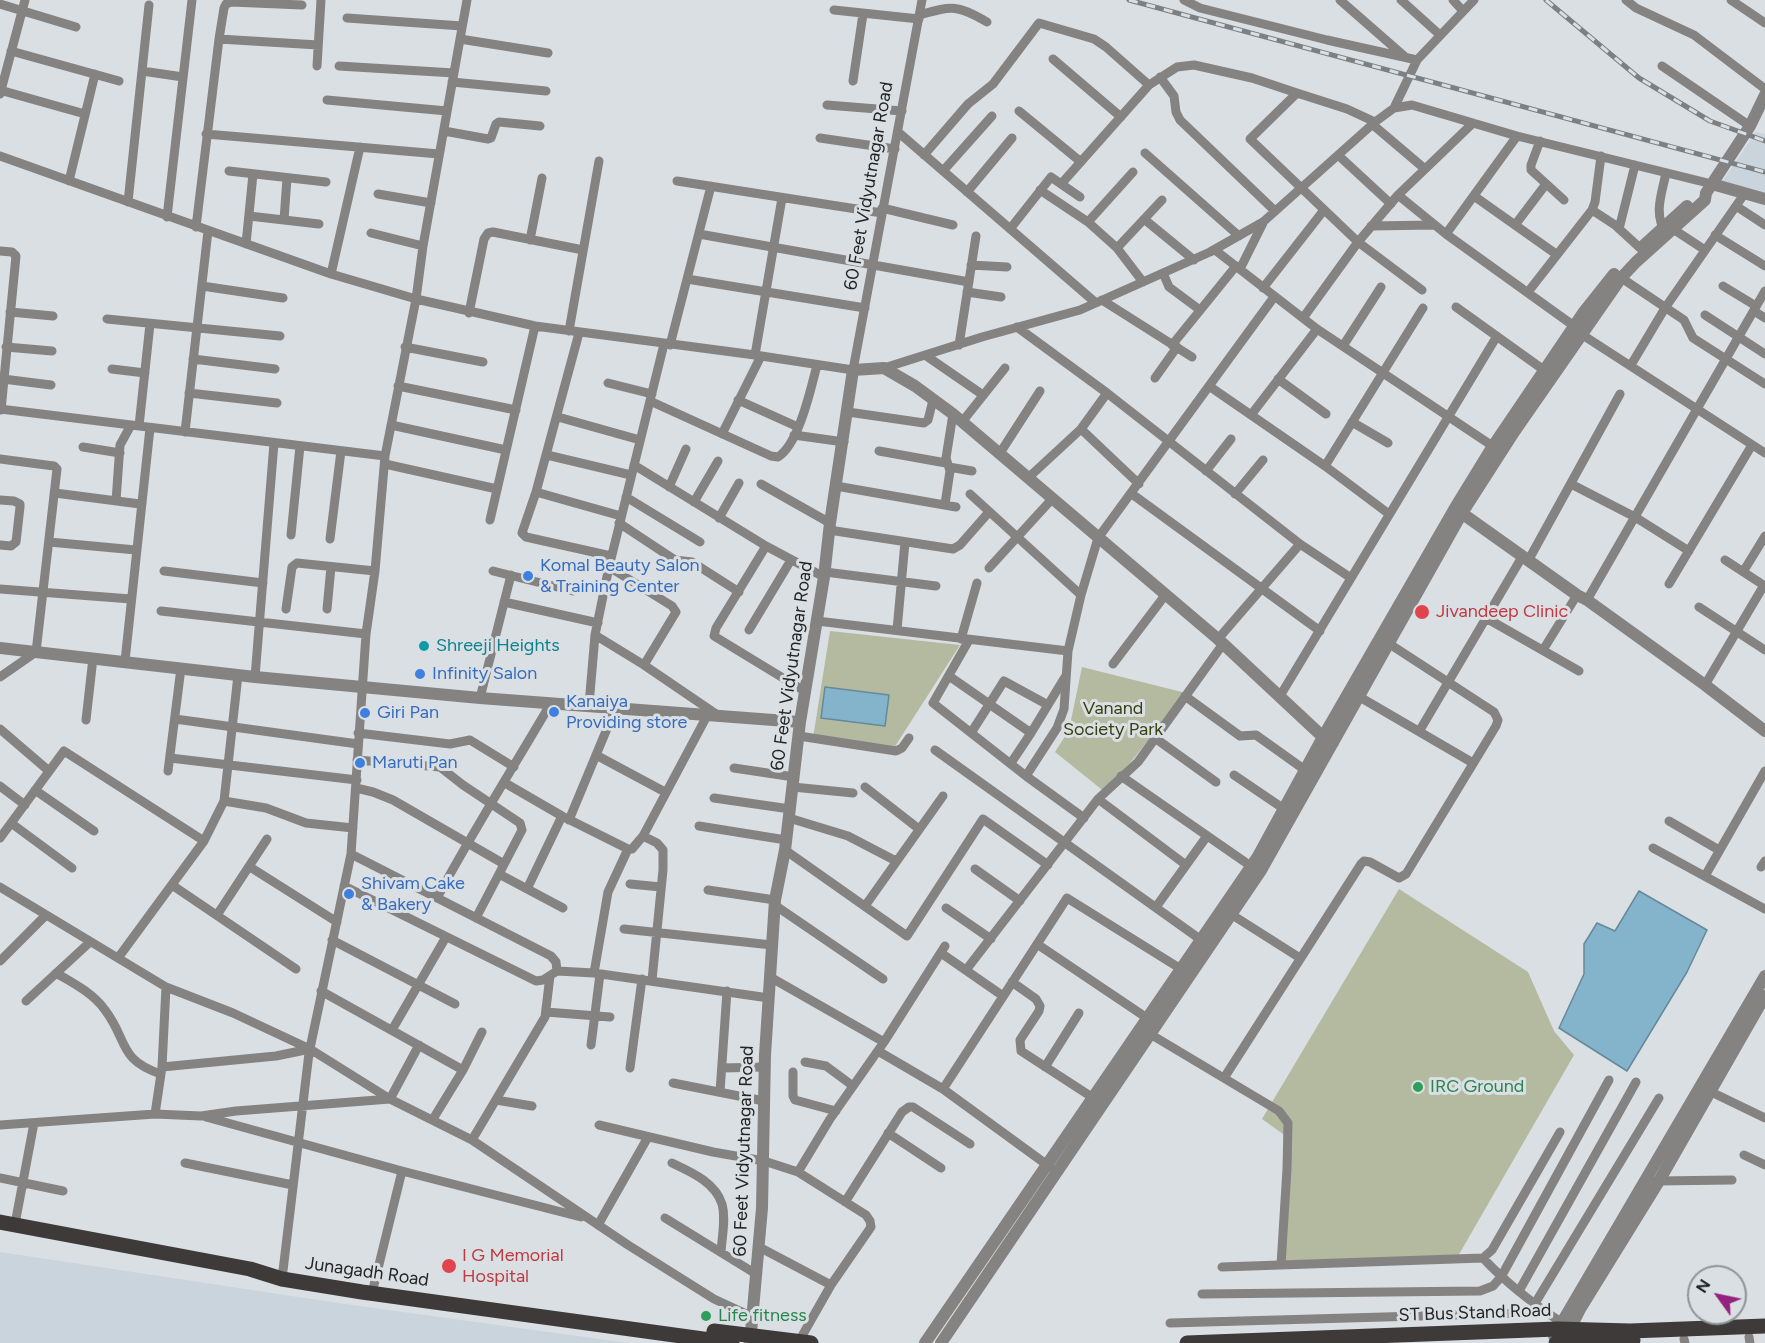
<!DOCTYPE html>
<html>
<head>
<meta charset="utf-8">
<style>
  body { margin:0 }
  #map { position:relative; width:1765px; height:1343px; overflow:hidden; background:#dadfe3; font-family:Figtree,sans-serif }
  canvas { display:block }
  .north { position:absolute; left:1687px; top:1265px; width:60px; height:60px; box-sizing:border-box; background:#dadfe3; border:2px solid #909497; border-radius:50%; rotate:303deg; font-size:16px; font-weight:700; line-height:24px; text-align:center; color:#222425 }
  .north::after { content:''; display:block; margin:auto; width:21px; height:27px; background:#95217f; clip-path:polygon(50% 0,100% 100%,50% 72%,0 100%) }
</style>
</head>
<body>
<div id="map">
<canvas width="1765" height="1343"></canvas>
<div class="north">N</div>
</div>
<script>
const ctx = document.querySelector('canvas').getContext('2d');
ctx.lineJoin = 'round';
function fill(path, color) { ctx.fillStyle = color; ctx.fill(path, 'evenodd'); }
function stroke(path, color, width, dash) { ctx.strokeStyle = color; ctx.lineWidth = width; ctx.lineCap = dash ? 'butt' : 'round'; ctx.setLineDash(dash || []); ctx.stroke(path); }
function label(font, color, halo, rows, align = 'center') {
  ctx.font = font + ' Figtree,sans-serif'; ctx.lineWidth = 6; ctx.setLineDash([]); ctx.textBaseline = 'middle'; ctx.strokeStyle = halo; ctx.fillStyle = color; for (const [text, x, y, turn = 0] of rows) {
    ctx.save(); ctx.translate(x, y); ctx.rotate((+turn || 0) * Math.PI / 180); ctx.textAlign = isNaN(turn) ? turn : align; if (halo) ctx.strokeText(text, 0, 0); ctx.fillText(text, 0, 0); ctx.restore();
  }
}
const built = new Path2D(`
  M 1756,132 L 1765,134 L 1765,194 L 1722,182 Z
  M 0,1252 L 345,1304 L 628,1343 L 0,1343 Z`);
const green = new Path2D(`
  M 830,631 L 960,645 L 894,748 L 813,738 Z
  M 1082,667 L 1186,693 L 1106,793 L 1055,752 L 1069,730 Z
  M 1399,889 L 1528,972 L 1554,1031 L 1574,1055 L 1454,1263 L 1284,1267 L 1290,1139 L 1262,1119 Z`);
const water = new Path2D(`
  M 825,687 L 889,695 L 885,726 L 821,718 Z
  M 1639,891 L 1707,930 L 1687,972 L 1627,1071 L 1559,1028 L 1584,974 L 1584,944 L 1597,923 L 1615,931 Z`);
const minor = new Path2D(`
  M 1184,0 L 1200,8 L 1327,40 L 1417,60 L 1394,108
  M 1340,0 L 1404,56
  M 1401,0 L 1440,35
  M 1453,0 L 1463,11
  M 1626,0 L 1636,8 L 1694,35 L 1765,89
  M 1731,0 L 1765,23
  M 0,4 L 76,27
  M 834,10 L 919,19
  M 919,15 C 952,6 957,4 987,22
  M 347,18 L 462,26
  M 219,39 L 318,45
  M 460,39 L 548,53
  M 11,51 L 119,81
  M 1053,59 L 1121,117
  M 1417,60 L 1474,0
  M 317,66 L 321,0
  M 339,66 L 454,73
  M 1662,66 L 1750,126
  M 142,71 L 183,77
  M 1160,77 L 1174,96 L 1176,112 L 1180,120 L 1275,211
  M 853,81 L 863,14
  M 452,82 L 546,91
  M 0,90 L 85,114
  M 0,94 L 25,0
  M 327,100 L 447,111
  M 827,105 L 902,111
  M 1019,111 L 1081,162
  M 1375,122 L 1347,109 L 1297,93 L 1250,139 L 1358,242 L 1422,290
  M 1372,124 L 1425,169
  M 444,131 L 488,139 L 491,138 L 496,124 L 499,122 L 540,126
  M 898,132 L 1096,303
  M 206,134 L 439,154
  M 820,138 L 895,149
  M 1540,141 L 1531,165 L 1531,170 L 1564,200
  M 1145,153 L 1239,236
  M 924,155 L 968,104 L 993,84 L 1039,23 L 1094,39 L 1106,47 L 1149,85
  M 1338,155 L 1391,204
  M 0,156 L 331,274 L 416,299 L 535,326 L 755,355 L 853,370 L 922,0
  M 229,171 L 326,182
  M 943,171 L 992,116
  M 69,181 L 95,74
  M 677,181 L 882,213
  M 1062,183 L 1149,85 L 1177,67 L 1194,65 L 1252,78 L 1297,93
  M 1040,190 L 1088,222 L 1117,248 L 1143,282
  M 967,192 L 1012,138
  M 378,194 L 431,203
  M 1398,195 L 1446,234 L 1574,326
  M 1474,196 L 1556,254
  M 128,202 L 149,5
  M 1736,206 L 1765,225
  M 882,208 L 953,225
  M 1592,210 L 1615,225 L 1640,248
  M 249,216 L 319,224
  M 167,217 L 192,0
  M 1144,219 L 1194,260
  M 284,220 L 287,178
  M 1088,222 L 1133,172
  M 1515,225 L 1546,184
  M 1371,226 L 1434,225
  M 196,227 L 219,39 L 224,8 L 226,4 L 231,2 L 302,5
  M 1010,229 L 1051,177 L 1080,197
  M 1619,229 L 1635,165
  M 1673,229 L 1705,250
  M 371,233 L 423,246
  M 1666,233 C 1653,214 1662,193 1666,173
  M 699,234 L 969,282
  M 1446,234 L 1517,136
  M 1715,235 L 1765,266
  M 530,240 L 542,178
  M 246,244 L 253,174
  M 1117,248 L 1162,200
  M 1215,250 L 1317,329 L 1497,449
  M 0,251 L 12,252 L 16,256 L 1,410
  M 971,265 L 1007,267
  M 1240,269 L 1263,223
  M 1163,273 L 1169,287 L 1200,310
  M 331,274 L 360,147
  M 1617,275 L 1684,320 L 1693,338 L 1765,384
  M 687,279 L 865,308
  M 202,286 L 283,298
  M 1723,286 L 1756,306
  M 1263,288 L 1324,210
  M 967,292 L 1001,297
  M 1528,292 L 1592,210 L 1595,202 L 1601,156
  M 1102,300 L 1192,357
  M 1456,307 L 1548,373
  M 1754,311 L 1765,318
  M 10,312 L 53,316
  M 469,313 L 484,239 L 488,233 L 493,232 L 583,250
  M 1705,315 L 1765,354
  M 1303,318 L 1358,242 L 1398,195 L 1473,123
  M 107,319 L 280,336
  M 1017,327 L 1107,393 L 1300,544 L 1351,578
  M 569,331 L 599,161
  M 1578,332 L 1765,453
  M 579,333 L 536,492 L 522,533 L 526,537 L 611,556
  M 670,345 L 711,186
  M 959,345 L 976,236
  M 1172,345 L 1236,266
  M 1343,346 L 1381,287
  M 6,347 L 52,351
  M 405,347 L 483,362
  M 755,355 L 782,198
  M 925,355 L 983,395
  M 193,359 L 275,369
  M 1631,365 L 1665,308 L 1745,193
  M 884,368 L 982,337 L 1080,310 L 1210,252 L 1263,222 L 1375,122 L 1394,108 L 1412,105 L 1517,136 L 1712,184
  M 112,369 L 145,373
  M 1155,378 L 1177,347
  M 3,379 L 51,385
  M 1278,379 L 1326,414
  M 608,383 L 652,394
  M 398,386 L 516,410
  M 1209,386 L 1325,466 L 1389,514
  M 189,393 L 277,403
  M 738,400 L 798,427
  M 650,401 L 771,456 L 778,457 C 799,444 811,388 817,365
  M 0,409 L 385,456
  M 848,412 L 924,423 L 928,420 L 933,400
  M 1251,415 L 1317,329
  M 558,417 L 640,440
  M 962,422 L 1005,368
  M 1352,422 L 1388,443
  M 391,425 L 506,450
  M 139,426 L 150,324
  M 1081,429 L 1139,484
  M 185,432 L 208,231
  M 722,434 L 761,356
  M 794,435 L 844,442
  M 83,447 L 120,453
  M 879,451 L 946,463
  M 1000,453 L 1040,391
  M 547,455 L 631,475
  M 0,459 L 54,466 L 57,469 L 36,652 L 0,677
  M 385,464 L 497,489
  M 634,465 L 766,546 L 824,577
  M 1325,466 L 1423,308
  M 949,467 L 972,471
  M 1206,471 L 1231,439
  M 1028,478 L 1081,429 L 1107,393
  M 761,484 L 830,523
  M 1571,484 L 1635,517 L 1689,551
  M 836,486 L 956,507
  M 669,487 L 686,449
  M 536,492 L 621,516
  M 55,493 L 140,504
  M 970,494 L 1081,595
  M 1132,494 L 1320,631
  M 1235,494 L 1263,460
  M 626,497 L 700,542
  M 0,500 L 14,501 L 20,504 L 20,507 L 16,542 L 11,546 L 0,545
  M 116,501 L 120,445 L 131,425
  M 694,502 L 718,461
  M 945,504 L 950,471 L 946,458 L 953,414
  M 719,518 L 739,483
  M 490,520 L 535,326
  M 619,523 L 675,560 L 692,562 L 739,592
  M 829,530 L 953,549 L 960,545 L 989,512
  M 291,535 L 300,446
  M 330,539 L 341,451
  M 49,542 L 136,550
  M 766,546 L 716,628 L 714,636 L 806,692
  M 1725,560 L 1765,586
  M 1528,561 L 1620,394
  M 609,567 L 672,606 L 676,612 L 644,665
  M 989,568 L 1052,499
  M 164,571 L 263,583
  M 493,571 L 573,591
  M 825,572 L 936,586
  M 1743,572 L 1765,536
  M 1669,584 L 1752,445
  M 0,589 L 131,599
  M 1587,600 L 1765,291
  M 504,602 L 598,623
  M 1699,607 L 1765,650
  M 286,609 L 292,567 L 297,563 L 375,571
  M 327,609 L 331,567
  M 161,611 L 366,634
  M 1486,618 L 1579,671
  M 817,621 L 1068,651
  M 749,630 L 791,560
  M 897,630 L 905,542
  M 595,635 L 644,665 L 716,714
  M 961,639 L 977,583
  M 1218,639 L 1300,544
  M 969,640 L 933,703 L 1026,776
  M 1543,650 L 1577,595
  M 125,661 L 150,428
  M 1113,664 L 1166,594
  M 949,676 L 1031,733 L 1065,677
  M 255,677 L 274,443
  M 1705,685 L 1764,585
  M 1185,696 L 1240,736 L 1256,735 L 1305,770
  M 1280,696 L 1497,336
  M 1358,696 L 1473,763
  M 480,698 L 511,575
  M 589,705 L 595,635 L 609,567 L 664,344
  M 175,719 L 358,744
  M 86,720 L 93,658
  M 0,729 L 49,771
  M 1420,730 L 1522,557
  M 358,733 L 450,744 L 470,740 L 514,767
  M 971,733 L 1004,681 L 1048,705
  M 799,736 L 896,751 L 902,748 L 909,738
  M 1155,738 L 1216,782
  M 935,750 L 1204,942
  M 596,755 L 665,792
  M 170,758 L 357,780
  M 357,760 L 440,767 L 463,785 L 520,823 L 522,830 L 476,918
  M 1011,763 L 1031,733
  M 734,768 L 794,777
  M 168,771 L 181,668
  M 1234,775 L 1287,811
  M 1121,776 L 1255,869
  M 505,783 L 562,816 L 628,849 L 632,849 L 643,836 L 708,714
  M 0,786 L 25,805
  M 793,787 L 853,793
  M 865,787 L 919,829
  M 356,788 L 373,792 L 393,800 L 504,864
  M 35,790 L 94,831
  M 714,798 L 790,809
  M 1098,799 L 1186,865
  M 224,801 L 266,808 L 306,823 L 353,828
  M 789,818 L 848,836 L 896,861
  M 1084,818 L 1026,776 L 1057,728 L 1064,709 L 1068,651 L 1081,595 L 1098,538 L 1274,297
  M 569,820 L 616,707
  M 1669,821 L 1719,850
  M 11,823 L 72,868
  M 699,826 L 786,840
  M 643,836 L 657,843 L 663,850 L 663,870 L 652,980
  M 0,838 L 64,751 L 204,841
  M 1653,848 L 1765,909
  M 785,850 L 907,936 L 983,819 L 1048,865
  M 351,854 L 551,956 L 556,962 L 557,971
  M 250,867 L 337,922
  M 1761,867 L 1765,861
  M 975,869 L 1020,901
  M 499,874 L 563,908
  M 1705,876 L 1765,771
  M 630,884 L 661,887
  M 172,885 L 296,969
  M 344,886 L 536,981 L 543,980 L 557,971 L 594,973 L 769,998
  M 0,887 L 166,987 L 233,1013 L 310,1049 L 390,1099 L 472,1140 L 628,1245 L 714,1299 L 753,1317
  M 527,889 L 562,816
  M 708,890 L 775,900
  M 437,898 C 473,831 513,768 551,703
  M 776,906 L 883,979
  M 865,906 L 943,796
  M 1156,907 L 1207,836
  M 946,908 L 991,939
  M 1226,911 L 1300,958
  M 217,915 L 267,839
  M 624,929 L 772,945
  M 332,940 L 455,1004
  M 1037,944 L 1147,1018
  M 941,953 L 1003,996
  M 118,958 L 204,841 L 224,801 L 238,675
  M 0,961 L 45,916
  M 966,970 L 1098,799 L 1138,762 L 1223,644
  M 56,973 C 73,983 93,993 105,1010 C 128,1040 118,1060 161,1074
  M 594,973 L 608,892 L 628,849
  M 770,977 L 884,1042
  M 1012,982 L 1036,999 L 1040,1006 L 1039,1011 L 1020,1040 L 1021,1051 L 1098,1101
  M 321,991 L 463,1070
  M 26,1001 L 90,942
  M 546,1012 L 610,1017
  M 392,1030 L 446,937
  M 1145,1031 L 1279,1111 L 1288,1123 L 1287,1169 L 1281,1265
  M 591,1045 L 600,974
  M 878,1051 L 943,1089 L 1050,1167
  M 805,1062 L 826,1066 L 853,1086
  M 162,1067 L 276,1056 L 310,1049
  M 1045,1067 L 1079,1013
  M 630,1068 L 642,979
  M 722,1068 L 765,1067
  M 793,1072 L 793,1096 L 795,1100 L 836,1111
  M 1224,1078 L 1361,864 L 1364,861 L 1370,862 L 1399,878 L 1406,874 L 1496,726 L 1498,720 L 1494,712 L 1388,643
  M 673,1083 L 764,1101
  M 943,1089 L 1067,898 L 1181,969
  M 1705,1089 L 1765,1118
  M 720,1092 L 727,991
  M 496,1100 L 532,1106
  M 155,1114 L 162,1067 L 166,987
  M 206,1117 L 402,1171 L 581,1217
  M 433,1119 L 463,1070 L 482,1032
  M 0,1125 L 155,1114 L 201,1116 L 236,1111 L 390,1099 L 419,1045
  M 599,1125 L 713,1152 L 764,1161 L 798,1172 L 866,1215 L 870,1221 L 871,1227 L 831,1285 L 798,1343
  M 888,1133 L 941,1168
  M 472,1140 L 542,1022 L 545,1017 L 550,976
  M 1744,1155 L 1765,1165
  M 185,1163 L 293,1185
  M 672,1163 C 691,1172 715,1182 722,1204 C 726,1218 722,1237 721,1252
  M 798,1172 L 830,1119 L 884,1042 L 945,946
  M 0,1178 L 63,1191
  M 1656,1181 L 1732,1180
  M 845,1202 L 902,1112 L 909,1107 L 913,1107 L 970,1144
  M 665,1218 L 756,1274
  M 15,1224 L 34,1123
  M 598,1225 L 648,1137
  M 759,1247 L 831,1285
  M 1483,1258 C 1506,1283 1532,1303 1561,1322
  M 1222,1267 L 1483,1258 L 1492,1250 L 1560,1132
  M 282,1279 L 309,1053 L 351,854 L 366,634 L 375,571 L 385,456 L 416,299 L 423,246 L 467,0
  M 1519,1291 L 1636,1082
  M 372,1293 L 402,1171
  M 1202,1294 L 1480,1291 L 1493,1286 L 1501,1277 L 1609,1080
  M 1170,1323 L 1526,1313 L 1531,1310 L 1659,1098
  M 1749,1337 L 1750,1343
  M 1684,1339 L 1685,1343`);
const tertiary = new Path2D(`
  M 1712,184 L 1765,199
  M 1642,247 L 1687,206
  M 1456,509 L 1577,595 L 1587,600 L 1705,685 L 1765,731
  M 0,648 L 255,677 L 480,698 L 800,722
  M 1554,1336 L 1765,976
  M 1566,1337 L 1580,1309 L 1659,1181 L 1765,996
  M 750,1343 L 762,1208 L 765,1055 L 775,900 L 785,850 L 800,722 L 824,577 L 830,523 L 853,370 L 884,368 L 915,386 L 953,414 L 1218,639 L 1323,737 L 1333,743
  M 925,1343 L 1257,858 L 1323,737 L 1455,508 L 1493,446 L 1583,313 L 1614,274
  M 941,1343 L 1260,872 L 1462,513 L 1514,432 L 1621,278 L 1636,262 L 1705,200 L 1706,193 L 1750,126 L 1765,95`);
const primary = new Path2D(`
  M 0,1222 L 250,1269 L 282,1279 L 362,1292 L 732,1343
  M 714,1331 L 811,1343
  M 1187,1343 L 1557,1329 L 1630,1331 L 1765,1326
  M 1556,1343 L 1633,1340`);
const rail = new Path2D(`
  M 1129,0 L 1765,172
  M 1546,0 L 1639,78 L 1710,121 L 1765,141`);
const markers = [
  [528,576,6,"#3f7fe0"],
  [1422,612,8,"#e0444e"],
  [424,646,6,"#0f9aa8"],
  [420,674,6,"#3f7fe0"],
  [554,712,6,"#3f7fe0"],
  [365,713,6,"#3f7fe0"],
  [360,763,6,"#3f7fe0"],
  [349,894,6,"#3f7fe0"],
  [1418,1087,6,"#2e9e5b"],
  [449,1266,8,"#e0444e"],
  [706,1316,6,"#2e9e5b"]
];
const streetNames = [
  ["60 Feet Vidyutnagar Road",869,186,-80],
  ["60 Feet Vidyutnagar Road",792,666,-82],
  ["60 Feet Vidyutnagar Road",744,1151,-88],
  ["Junagadh Road",367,1272,8],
  ["ST Bus Stand Road",1475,1313,-2]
];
const shopNames = [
  ["Komal Beauty Salon",540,566],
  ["& Training Center",540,587],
  ["Infinity Salon",432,674],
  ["Kanaiya",566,702],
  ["Providing store",566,723],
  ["Giri Pan",377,713],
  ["Maruti Pan",372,763],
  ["Shivam Cake",361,884],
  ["& Bakery",361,905]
];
const healthNames = [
  ["Jivandeep Clinic",1436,612],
  ["I G Memorial",462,1256],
  ["Hospital",462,1277]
];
const cultureNames = [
  ["Shreeji Heights",436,646]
];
const parkNames = [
  ["Vanand",1113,709],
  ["Society Park",1113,730]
];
const leisureNames = [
  ["IRC Ground",1430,1087],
  ["Life fitness",718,1316]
];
fill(built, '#cad4dd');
fill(green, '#b3baa0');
fill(water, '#83b4cb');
stroke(water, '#668999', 1.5);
stroke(minor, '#858282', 9);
stroke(tertiary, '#858282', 12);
stroke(primary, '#3e3a39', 15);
stroke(rail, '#7d8083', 5);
stroke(rail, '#dadfe3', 3, [9]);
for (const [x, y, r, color] of markers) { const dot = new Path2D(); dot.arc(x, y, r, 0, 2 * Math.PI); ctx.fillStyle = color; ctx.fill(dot); stroke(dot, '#dadfe3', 2); }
label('18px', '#222425', '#dadfe3', streetNames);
label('18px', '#366cbe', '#dadfe3', shopNames, 'left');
label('18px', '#be3a42', '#dadfe3', healthNames, 'left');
label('18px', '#0d838f', '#dadfe3', cultureNames, 'left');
label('18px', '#37410e', '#dadfe3', parkNames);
label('18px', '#27864d', '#dadfe3', leisureNames, 'left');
</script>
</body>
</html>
